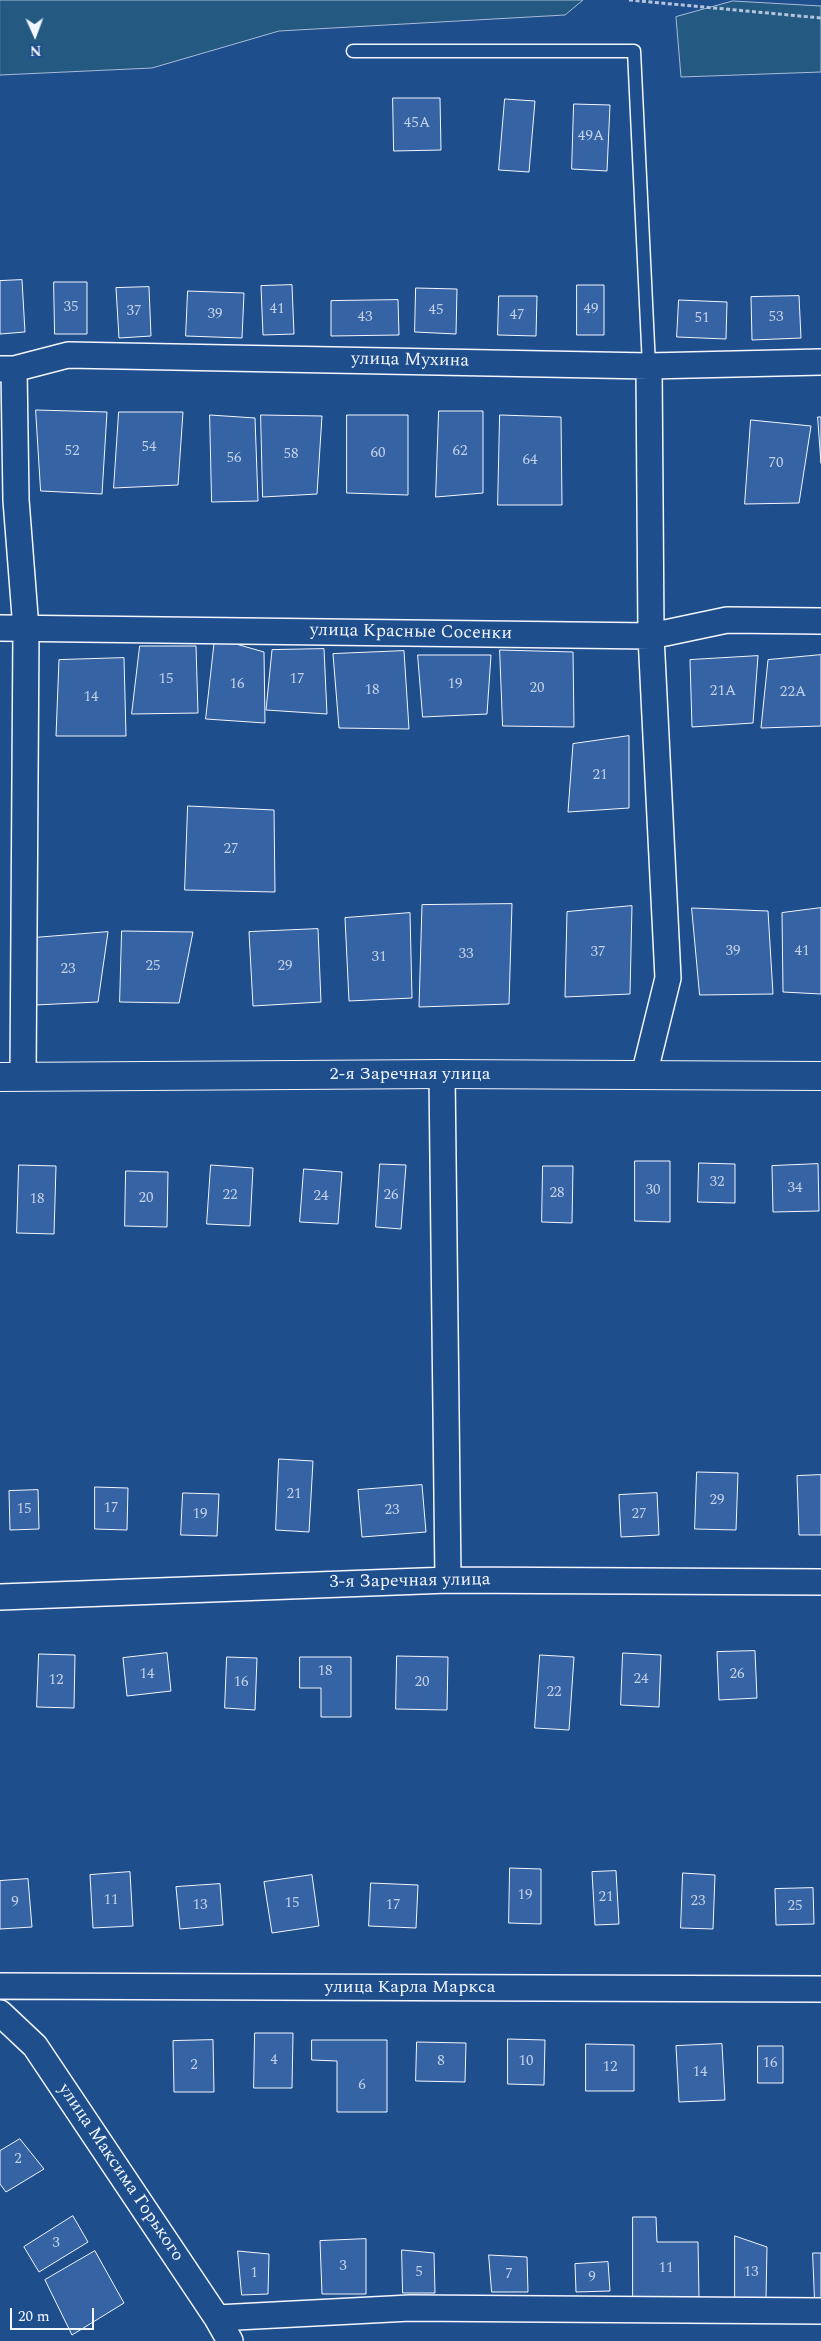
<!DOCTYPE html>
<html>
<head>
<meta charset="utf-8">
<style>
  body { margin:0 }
  #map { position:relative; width:821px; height:2341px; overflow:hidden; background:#1f4e8c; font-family:Spectral,serif }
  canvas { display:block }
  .north { position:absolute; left:10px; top:10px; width:50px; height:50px; -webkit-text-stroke:4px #1f4e8c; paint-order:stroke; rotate:178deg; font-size:14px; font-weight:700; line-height:20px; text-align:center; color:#f2f6ff }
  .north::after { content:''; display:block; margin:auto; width:18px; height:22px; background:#f2f6ff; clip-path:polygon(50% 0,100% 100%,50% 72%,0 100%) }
  .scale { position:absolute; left:10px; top:2308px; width:84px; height:22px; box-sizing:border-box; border:2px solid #f2f6ff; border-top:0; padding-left:6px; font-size:15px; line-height:18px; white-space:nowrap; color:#f2f6ff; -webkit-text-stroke:4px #1f4e8c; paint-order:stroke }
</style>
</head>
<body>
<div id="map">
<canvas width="821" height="2341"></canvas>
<div class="north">N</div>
<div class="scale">20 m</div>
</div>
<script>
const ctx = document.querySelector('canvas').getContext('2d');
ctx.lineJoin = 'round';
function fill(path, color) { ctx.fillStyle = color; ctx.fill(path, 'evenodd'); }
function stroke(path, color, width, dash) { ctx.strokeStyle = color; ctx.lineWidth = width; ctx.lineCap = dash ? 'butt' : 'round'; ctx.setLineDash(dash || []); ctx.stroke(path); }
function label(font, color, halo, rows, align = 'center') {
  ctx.font = font + ' Spectral,serif'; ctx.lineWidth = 4; ctx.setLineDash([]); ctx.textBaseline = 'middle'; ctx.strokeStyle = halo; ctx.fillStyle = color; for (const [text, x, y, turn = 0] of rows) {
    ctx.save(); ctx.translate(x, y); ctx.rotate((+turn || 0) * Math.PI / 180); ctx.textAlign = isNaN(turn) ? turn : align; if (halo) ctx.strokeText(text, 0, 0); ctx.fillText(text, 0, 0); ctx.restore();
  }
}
const green = new Path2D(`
  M 0,0 L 583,0 L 565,15 L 279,31 L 152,68 L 0,75 Z
  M 733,1 L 821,6 L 821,72 L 681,77 L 676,17 Z`);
const building = new Path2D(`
  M 393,98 L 440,98 L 441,150 L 394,151 Z
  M 505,99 L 535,101 L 529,172 L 499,170 Z
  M 574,104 L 610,105 L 607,171 L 572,169 Z
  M 22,280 L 25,332 L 0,334 L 0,281 Z
  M 54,282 L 87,282 L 87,334 L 55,334 Z
  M 292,285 L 294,334 L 263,335 L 261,286 Z
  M 577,285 L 604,285 L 604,335 L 577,335 Z
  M 149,287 L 151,336 L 119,338 L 116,288 Z
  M 416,288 L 457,289 L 456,334 L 415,332 Z
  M 188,291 L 244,293 L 242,338 L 186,336 Z
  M 499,296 L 537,296 L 536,336 L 498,335 Z
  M 799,296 L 801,338 L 752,340 L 751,297 Z
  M 398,300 L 399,335 L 331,336 L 331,301 Z
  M 679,300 L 727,302 L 726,339 L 677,337 Z
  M 36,410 L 107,412 L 102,494 L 41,491 Z
  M 439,411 L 483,411 L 483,493 L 436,497 Z
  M 119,412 L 183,412 L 178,485 L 114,488 Z
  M 210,415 L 255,418 L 258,501 L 212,502 Z
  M 261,415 L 322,416 L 317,494 L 263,497 Z
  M 347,415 L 408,415 L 408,495 L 347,493 Z
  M 500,415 L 561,417 L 562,505 L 498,505 Z
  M 818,417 L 821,417 L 821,463 Z
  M 751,420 L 811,426 L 799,503 L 745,504 Z
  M 215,638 L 264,652 L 265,723 L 206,719 Z
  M 140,646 L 196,646 L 198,713 L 132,714 Z
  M 324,649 L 327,714 L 266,710 L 272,650 Z
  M 500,650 L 573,652 L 574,727 L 503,726 Z
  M 404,651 L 409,729 L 339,728 L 333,654 Z
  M 418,655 L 491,655 L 487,714 L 423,717 Z
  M 821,655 L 821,726 L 761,728 L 768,660 Z
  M 758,656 L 753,723 L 692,727 L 690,660 Z
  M 124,658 L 126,736 L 56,736 L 59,660 Z
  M 629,736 L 629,808 L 568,812 L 573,744 Z
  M 188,806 L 274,810 L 275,892 L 185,890 Z
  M 512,904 L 509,1004 L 419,1007 L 422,905 Z
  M 632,906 L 630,994 L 565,997 L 567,912 Z
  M 692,908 L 768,911 L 773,994 L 700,995 Z
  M 821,908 L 821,994 L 783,992 L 782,913 Z
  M 410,913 L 412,998 L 349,1001 L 345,918 Z
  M 318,929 L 321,1002 L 253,1006 L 249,932 Z
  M 122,931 L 193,932 L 179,1003 L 120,1002 Z
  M 108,932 L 98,1002 L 35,1005 L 33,938 Z
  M 635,1161 L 670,1161 L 670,1222 L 635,1221 Z
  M 699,1163 L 735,1164 L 735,1203 L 698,1202 Z
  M 380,1164 L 406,1165 L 401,1229 L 376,1227 Z
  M 818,1164 L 819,1211 L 773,1212 L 772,1166 Z
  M 19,1165 L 56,1166 L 54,1234 L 17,1233 Z
  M 211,1165 L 253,1168 L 250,1226 L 207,1224 Z
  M 543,1166 L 573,1166 L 572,1223 L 542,1222 Z
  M 304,1169 L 342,1172 L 338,1224 L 300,1222 Z
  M 126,1171 L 168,1172 L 167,1227 L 125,1226 Z
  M 279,1459 L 313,1461 L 309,1532 L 276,1530 Z
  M 697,1472 L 738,1473 L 736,1530 L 695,1529 Z
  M 821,1475 L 821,1535 L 799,1535 L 797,1476 Z
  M 422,1485 L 426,1532 L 362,1537 L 358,1490 Z
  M 95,1487 L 128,1488 L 127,1530 L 95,1529 Z
  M 38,1490 L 39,1529 L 10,1530 L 9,1491 Z
  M 183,1493 L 219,1494 L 217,1536 L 181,1535 Z
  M 657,1493 L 659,1535 L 621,1537 L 619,1495 Z
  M 755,1651 L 757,1698 L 719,1700 L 717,1652 Z
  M 167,1653 L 171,1691 L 127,1696 L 123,1658 Z
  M 623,1653 L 661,1655 L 659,1707 L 621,1705 Z
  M 39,1654 L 75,1655 L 74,1708 L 37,1707 Z
  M 540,1655 L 574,1657 L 569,1730 L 535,1728 Z
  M 397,1656 L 448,1657 L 447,1710 L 396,1709 Z
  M 227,1657 L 257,1658 L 255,1710 L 225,1708 Z
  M 300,1657 L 351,1657 L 351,1717 L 321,1717 L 321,1688 L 300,1688 Z
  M 510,1868 L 541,1869 L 541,1924 L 509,1923 Z
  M 616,1871 L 619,1924 L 595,1925 L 592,1872 Z
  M 130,1872 L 133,1926 L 93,1928 L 90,1875 Z
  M 683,1873 L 715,1875 L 713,1929 L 681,1928 Z
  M 312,1875 L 319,1926 L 272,1933 L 264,1882 Z
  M 28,1879 L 32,1927 L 0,1929 L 0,1881 Z
  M 371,1883 L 418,1885 L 416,1928 L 369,1926 Z
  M 220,1884 L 223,1925 L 180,1929 L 176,1887 Z
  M 813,1888 L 814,1924 L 776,1925 L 775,1889 Z
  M 255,2033 L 293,2033 L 292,2088 L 254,2088 Z
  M 508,2039 L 545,2040 L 544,2085 L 508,2084 Z
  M 213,2040 L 214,2092 L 174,2092 L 173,2041 Z
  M 312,2040 L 387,2040 L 387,2112 L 337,2112 L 337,2061 L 312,2060 Z
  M 417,2042 L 466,2043 L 465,2082 L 416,2081 Z
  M 586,2044 L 634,2045 L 634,2091 L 586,2091 Z
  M 722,2044 L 725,2100 L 679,2102 L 676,2046 Z
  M 758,2046 L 783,2046 L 783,2083 L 758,2083 Z
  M 20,2139 L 44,2169 L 6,2192 L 0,2184 L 0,2151 Z
  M 73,2216 L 88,2242 L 39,2272 L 24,2247 Z
  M 633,2217 L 656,2217 L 657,2242 L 698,2242 L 699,2297 L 633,2297 Z
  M 735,2236 L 767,2247 L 766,2299 L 735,2300 Z
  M 366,2239 L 366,2294 L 322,2294 L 320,2241 Z
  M 402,2250 L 434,2253 L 435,2293 L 403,2293 Z
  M 95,2251 L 124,2303 L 72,2335 L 45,2280 Z
  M 238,2251 L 269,2254 L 268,2294 L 242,2295 Z
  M 813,2253 L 821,2253 L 821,2302 L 815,2302 Z
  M 489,2255 L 527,2257 L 528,2292 L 492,2292 Z
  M 608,2262 L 610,2291 L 576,2292 L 575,2264 Z`);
const path = new Path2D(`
  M 629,0 L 821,18`);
const lane = new Path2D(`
  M 353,51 L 634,51 L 649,366`);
const street = new Path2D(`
  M 0,369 L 14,369 L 68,355 L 649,366 L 821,362
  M 14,369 L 16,500 L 26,629 L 23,1077
  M 0,628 L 651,636 L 727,620 L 821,621
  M 442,1074 L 448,1580
  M 644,1075 L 668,978 L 651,636 L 649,366
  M 0,1597 L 448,1580 L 821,1582
  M 0,1986 L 821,1989
  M 0,2013 L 35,2046 L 217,2318 L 230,2341
  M 217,2318 L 410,2308 L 821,2311`);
const secondary = new Path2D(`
  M 0,1077 L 442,1074 L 821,1076`);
const numberNames = [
  ["45А",417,124],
  ["49А",591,137],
  ["35",71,308],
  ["41",277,310],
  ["49",591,310],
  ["45",436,311],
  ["37",134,312],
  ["39",215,315],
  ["47",517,316],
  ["43",365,318],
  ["53",776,318],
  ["51",702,319],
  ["54",149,448],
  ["52",72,452],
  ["62",460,452],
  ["60",378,454],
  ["58",291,455],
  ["56",234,459],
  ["64",530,461],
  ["70",776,464],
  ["15",166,680],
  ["17",297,680],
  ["16",237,685],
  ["19",455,685],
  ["20",537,689],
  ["18",372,691],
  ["21А",723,692],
  ["22А",793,693],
  ["14",91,698],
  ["21",600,776],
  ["27",231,850],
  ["39",733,952],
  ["41",802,952],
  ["37",598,953],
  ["33",466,955],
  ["31",379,958],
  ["25",153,967],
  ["29",285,967],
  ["23",68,970],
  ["32",717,1183],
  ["34",795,1189],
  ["30",653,1191],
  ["28",557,1194],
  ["22",230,1196],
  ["26",391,1196],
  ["24",321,1197],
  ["20",146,1199],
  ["18",37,1200],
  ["21",294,1495],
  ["29",717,1501],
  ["17",111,1509],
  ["15",24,1510],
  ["23",392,1511],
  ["19",200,1515],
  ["27",639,1515],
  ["18",325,1672],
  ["14",147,1675],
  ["26",737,1675],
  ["24",641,1680],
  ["12",56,1681],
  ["16",241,1683],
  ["20",422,1683],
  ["22",554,1693],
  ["19",525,1896],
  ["21",606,1898],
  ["11",111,1901],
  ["23",698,1902],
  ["9",15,1903],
  ["15",292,1904],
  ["13",200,1906],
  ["17",393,1906],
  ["25",795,1907],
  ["4",274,2061],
  ["8",441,2062],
  ["10",526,2062],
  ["16",770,2064],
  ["2",194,2066],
  ["12",610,2068],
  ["14",700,2073],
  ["6",362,2086],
  ["2",18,2160],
  ["3",56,2244],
  ["3",343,2267],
  ["11",666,2269],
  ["5",419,2273],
  ["13",751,2273],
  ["1",254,2274],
  ["7",509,2275],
  ["9",592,2278]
];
const streetNames = [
  ["улица Мухина",410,361,1],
  ["улица Красные Сосенки",411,633,1],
  ["2-я Заречная улица",410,1075],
  ["3-я Заречная улица",410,1582,-1],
  ["улица Карла Маркса",410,1988],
  ["улица Максима Горького",120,2173,56]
];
fill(green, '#245a82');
stroke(green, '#a8bbd7', 1);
fill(building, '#3563a3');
stroke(building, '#f2f6ff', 1);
stroke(lane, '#f2f6ff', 15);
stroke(street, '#f2f6ff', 28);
stroke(secondary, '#f2f6ff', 30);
stroke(path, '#b3c4dc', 3, [4, 2.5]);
stroke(lane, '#1f4e8c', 12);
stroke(street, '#1f4e8c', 25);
stroke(secondary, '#1f4e8c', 28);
label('15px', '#c3d1e8', null, numberNames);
label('18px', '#f2f6ff', '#1f4e8c', streetNames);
</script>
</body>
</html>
